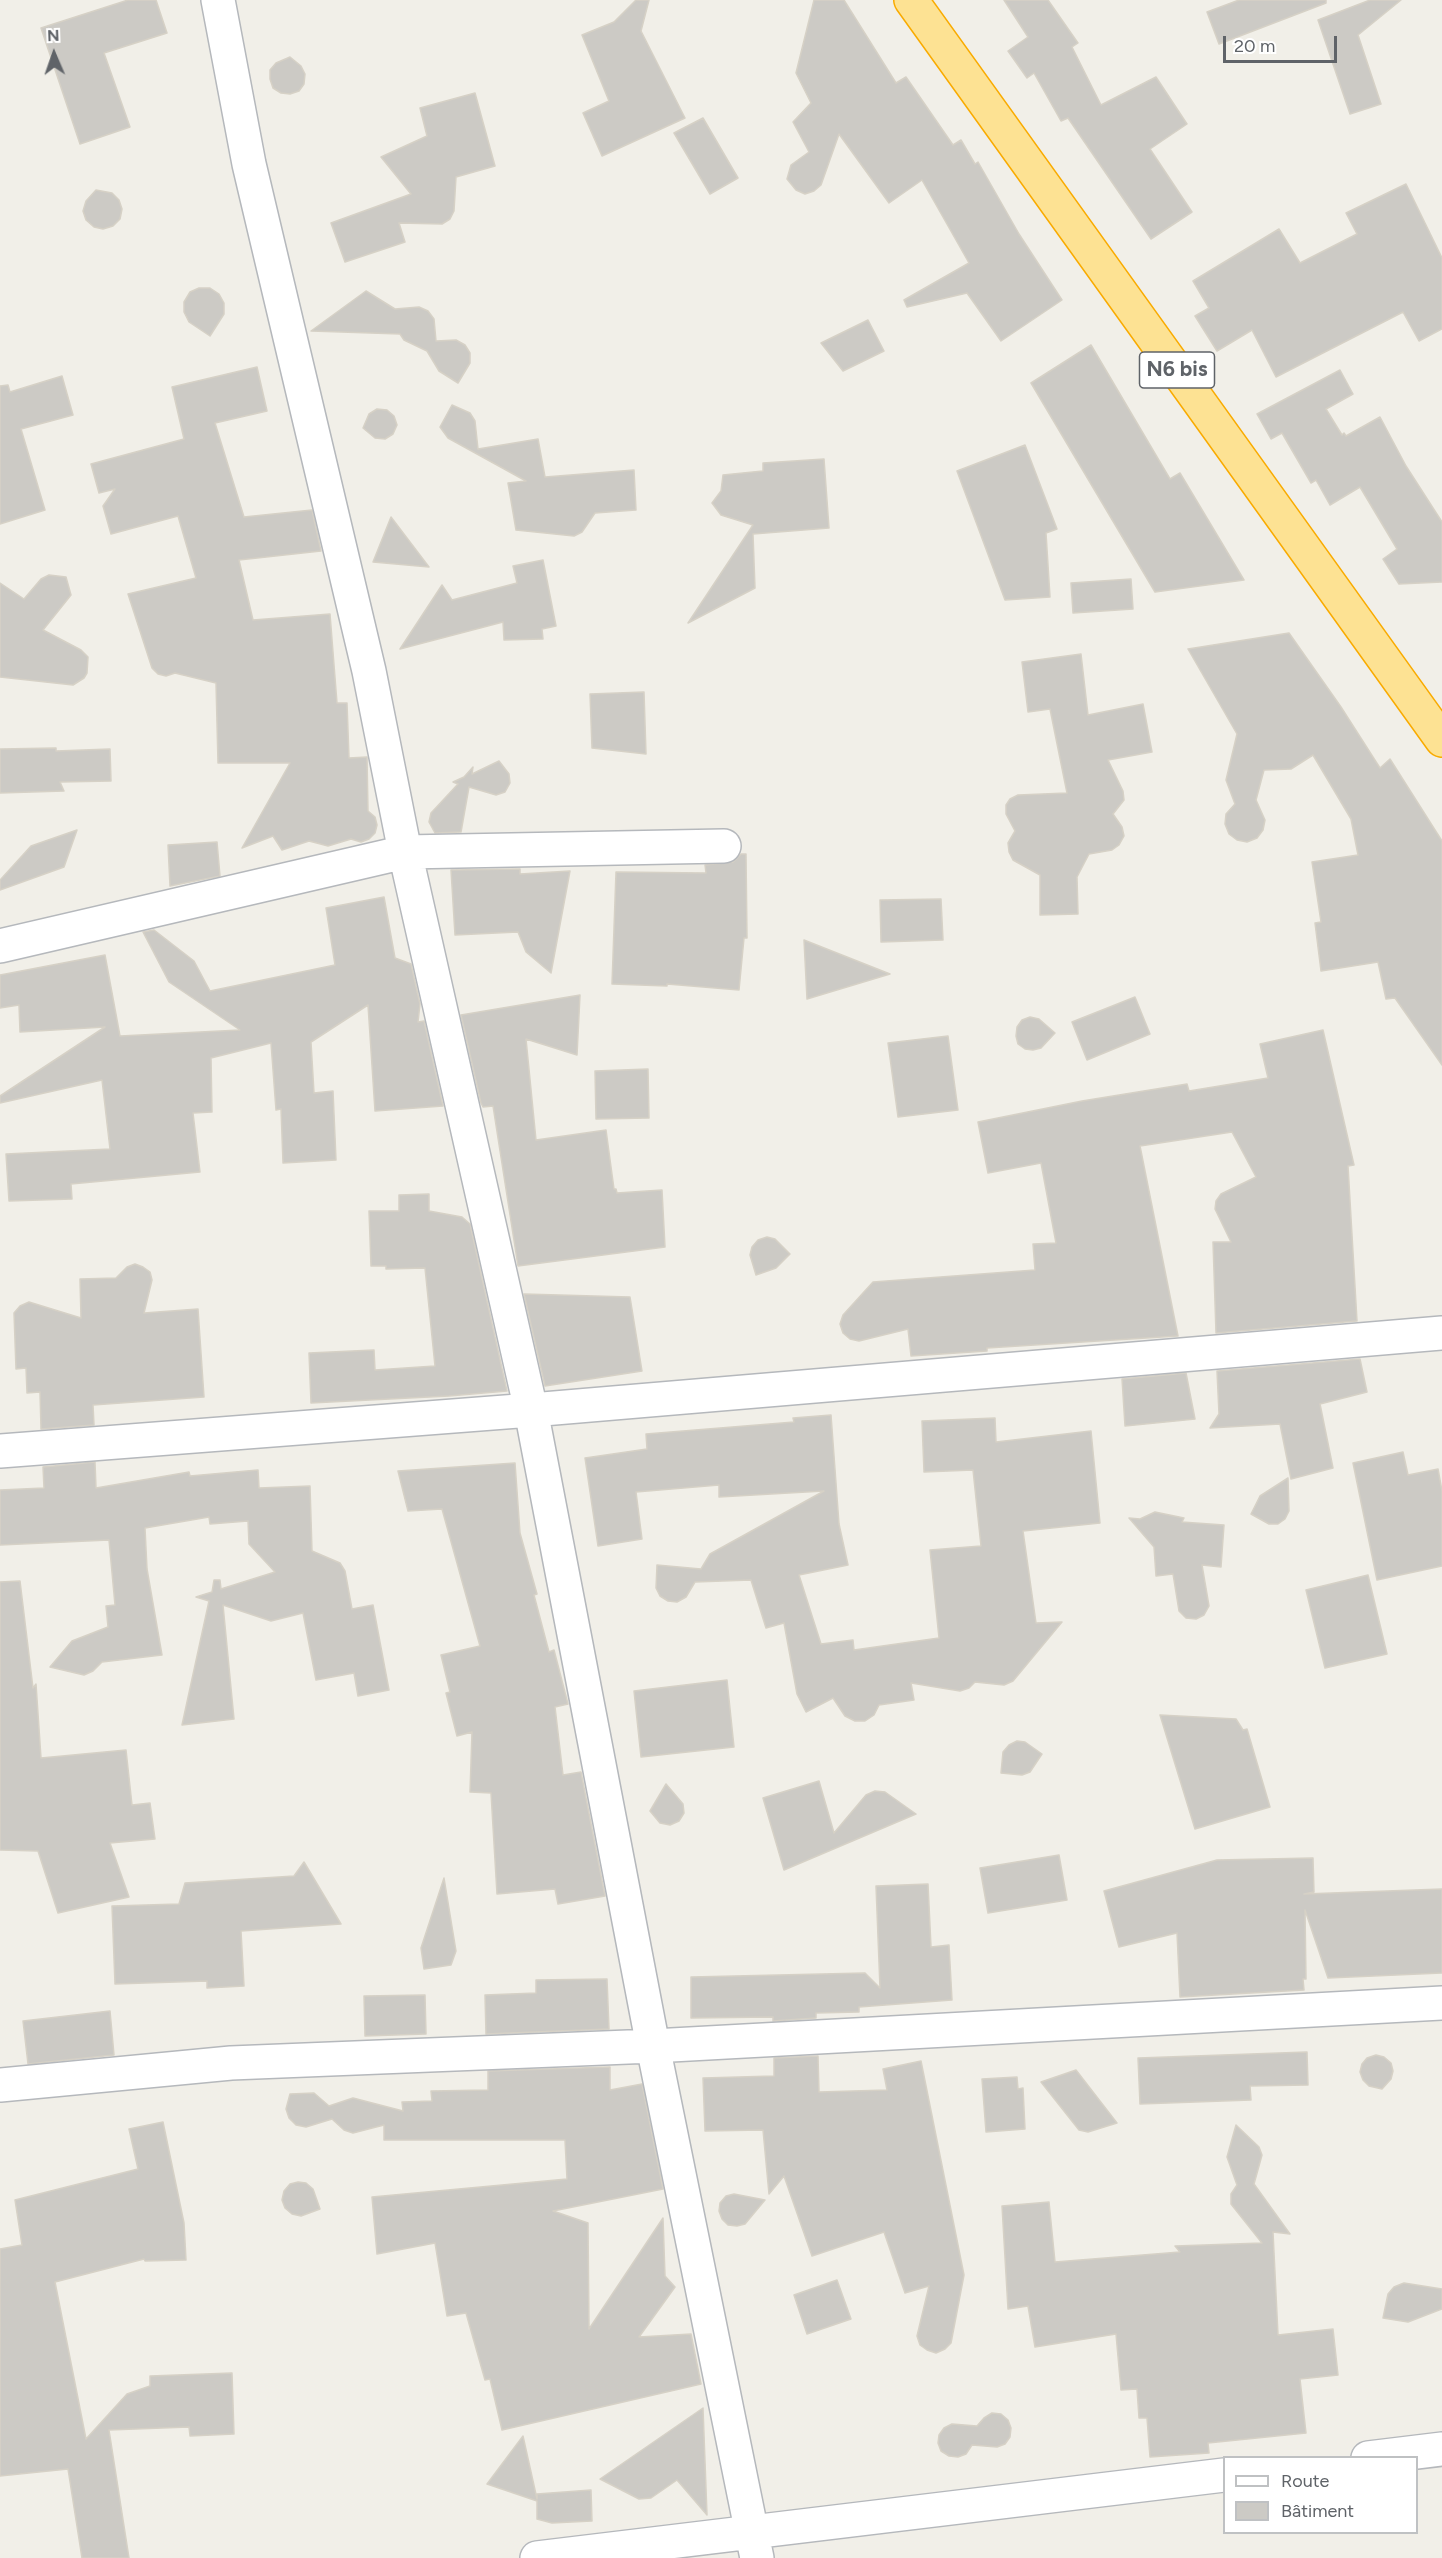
<!DOCTYPE html>
<html>
<head>
<meta charset="utf-8">
<style>
  body { margin:0 }
  #map { position:relative; width:1442px; height:2558px; overflow:hidden; background:#f1efe8; font-family:Figtree,sans-serif }
  canvas { display:block }
  .legend { position:absolute; left:1223px; top:2456px; width:195px; height:78px; box-sizing:border-box; background:#fff; border:2px solid #bfc1c3; margin:0; padding:8px 10px; list-style:none; font-size:18px; color:#5f6368 }
  .legend li { display:flex; align-items:center; gap:12px; height:30px }
  .legend b { width:30px; border:2px solid #bfc1c3 }
  .north { position:absolute; left:24px; top:24px; width:60px; height:60px; -webkit-text-stroke:4px #fff; paint-order:stroke; rotate:358deg; font-size:16px; font-weight:700; line-height:24px; text-align:center; color:#5f6368 }
  .north::after { content:''; display:block; margin:auto; width:21px; height:27px; background:#5f6368; clip-path:polygon(50% 0,100% 100%,50% 72%,0 100%) }
  .scale { position:absolute; left:1223px; top:36px; width:114px; height:27px; box-sizing:border-box; border:3px solid #5f6368; border-top:0; padding-left:8px; font-size:18px; line-height:21px; white-space:nowrap; color:#5f6368; -webkit-text-stroke:4px #fff; paint-order:stroke }
</style>
</head>
<body>
<div id="map">
<canvas width="1442" height="2558"></canvas>
<ul class="legend">
<li><b style="height:8px;background:#fff"></b>Route</li>
<li><b style="height:16px;background:#cccac5"></b>Bâtiment</li>
</ul>
<div class="north">N</div>
<div class="scale">20 m</div>
</div>
<script>
const ctx = document.querySelector('canvas').getContext('2d');
ctx.lineJoin = 'round';
function fill(path, color) { ctx.fillStyle = color; ctx.fill(path, 'evenodd'); }
function stroke(path, color, width, dash) { ctx.strokeStyle = color; ctx.lineWidth = width; ctx.lineCap = dash ? 'butt' : 'round'; ctx.setLineDash(dash || []); ctx.stroke(path); }
function label(font, color, halo, rows, align = 'center') {
  ctx.font = font + ' Figtree,sans-serif'; ctx.lineWidth = 4.5; ctx.setLineDash([]); ctx.textBaseline = 'middle'; ctx.strokeStyle = halo; ctx.fillStyle = color; for (const [text, x, y, turn = 0] of rows) {
    ctx.save(); ctx.translate(x, y); ctx.rotate((+turn || 0) * Math.PI / 180); ctx.textAlign = isNaN(turn) ? turn : align; if (halo) ctx.strokeText(text, 0, 0); ctx.fillText(text, 0, 0); ctx.restore();
  }
}
const building = new Path2D(`
  M 128,0 L 156,0 L 167,33 L 104,53 L 130,127 L 80,144 L 41,28 Z
  M 636,0 L 649,0 L 641,31 L 685,118 L 602,156 L 583,113 L 609,101 L 582,35 L 614,22 Z
  M 814,0 L 844,0 L 896,83 L 906,77 L 953,145 L 961,140 L 975,164 L 978,162 L 1019,234 L 1062,300 L 1001,341 L 967,293 L 907,307 L 904,300 L 969,263 L 922,180 L 889,203 L 839,134 L 821,185 L 814,191 L 805,194 L 796,190 L 787,179 L 791,165 L 809,152 L 793,122 L 811,103 L 796,73 Z
  M 1004,0 L 1048,0 L 1078,43 L 1072,47 L 1101,105 L 1156,77 L 1187,124 L 1150,149 L 1192,212 L 1151,239 L 1068,118 L 1061,121 L 1034,73 L 1027,78 L 1008,51 L 1028,37 Z
  M 1239,0 L 1326,0 L 1326,3 L 1219,44 L 1207,12 Z
  M 1370,0 L 1401,0 L 1358,35 L 1381,104 L 1350,114 L 1318,20 Z
  M 290,57 L 301,66 L 305,74 L 304,84 L 299,91 L 290,94 L 281,93 L 273,88 L 270,79 L 270,70 L 276,63 Z
  M 475,93 L 495,166 L 456,177 L 454,211 L 450,219 L 442,224 L 399,223 L 405,242 L 345,262 L 331,223 L 411,194 L 381,157 L 427,136 L 420,108 Z
  M 703,118 L 738,178 L 710,194 L 674,133 Z
  M 1406,184 L 1442,258 L 1442,329 L 1419,341 L 1403,312 L 1276,377 L 1252,330 L 1217,351 L 1195,316 L 1209,308 L 1193,281 L 1279,229 L 1300,263 L 1357,234 L 1346,213 Z
  M 96,190 L 112,193 L 119,200 L 122,209 L 120,219 L 113,226 L 103,229 L 94,227 L 86,220 L 83,211 L 86,201 Z
  M 199,288 L 210,288 L 219,294 L 224,303 L 224,314 L 210,336 L 189,322 L 184,312 L 184,302 L 190,292 Z
  M 366,291 L 395,309 L 419,307 L 428,311 L 434,319 L 436,341 L 456,340 L 465,345 L 470,353 L 470,363 L 458,383 L 439,371 L 427,351 L 404,340 L 400,334 L 311,331 Z
  M 868,320 L 884,351 L 843,371 L 821,343 Z
  M 1091,345 L 1170,479 L 1180,473 L 1244,580 L 1155,592 L 1031,383 Z
  M 257,367 L 267,411 L 215,423 L 244,517 L 312,510 L 321,551 L 239,560 L 253,620 L 330,614 L 337,703 L 347,703 L 349,758 L 367,757 L 368,811 L 375,817 L 377,825 L 375,833 L 369,839 L 361,842 L 351,839 L 328,846 L 309,841 L 282,850 L 273,836 L 242,848 L 290,763 L 218,763 L 216,683 L 175,673 L 166,676 L 158,674 L 152,668 L 128,594 L 196,578 L 178,516 L 111,534 L 103,506 L 115,489 L 99,493 L 91,464 L 184,439 L 172,387 Z
  M 1340,370 L 1353,394 L 1326,409 L 1342,435 L 1344,433 L 1346,436 L 1380,417 L 1406,466 L 1442,522 L 1442,582 L 1399,584 L 1383,559 L 1397,549 L 1360,487 L 1330,505 L 1316,480 L 1311,483 L 1282,433 L 1271,439 L 1257,414 Z
  M 62,376 L 73,415 L 21,429 L 45,510 L 0,524 L 0,386 L 8,385 L 10,392 Z
  M 452,405 L 470,413 L 475,421 L 478,449 L 538,439 L 545,477 L 634,470 L 636,510 L 595,513 L 582,532 L 574,536 L 516,530 L 508,483 L 526,481 L 448,438 L 440,427 Z
  M 377,409 L 387,410 L 394,416 L 397,425 L 393,434 L 385,439 L 375,438 L 363,428 L 369,414 Z
  M 1025,445 L 1057,529 L 1046,533 L 1050,597 L 1005,600 L 957,471 Z
  M 824,459 L 829,528 L 753,534 L 755,588 L 688,623 L 753,525 L 721,515 L 712,503 L 721,491 L 723,475 L 763,471 L 763,463 Z
  M 391,517 L 429,567 L 373,562 Z
  M 543,560 L 556,626 L 542,629 L 543,639 L 504,640 L 503,622 L 400,649 L 442,585 L 452,600 L 517,583 L 513,566 Z
  M 49,575 L 66,577 L 71,595 L 43,630 L 81,650 L 88,657 L 87,673 L 84,678 L 73,685 L 0,677 L 0,583 L 24,599 L 41,579 Z
  M 1131,579 L 1133,609 L 1073,613 L 1071,583 Z
  M 1289,633 L 1341,707 L 1380,768 L 1390,759 L 1442,841 L 1442,1065 L 1395,998 L 1386,999 L 1378,962 L 1321,971 L 1315,923 L 1321,922 L 1312,862 L 1358,855 L 1351,819 L 1313,755 L 1291,769 L 1264,770 L 1256,800 L 1265,820 L 1263,830 L 1257,838 L 1247,842 L 1237,840 L 1229,834 L 1225,824 L 1226,814 L 1235,804 L 1226,780 L 1237,734 L 1188,649 Z
  M 1081,654 L 1088,715 L 1143,704 L 1152,752 L 1108,760 L 1123,791 L 1124,800 L 1113,814 L 1122,827 L 1124,836 L 1119,845 L 1112,850 L 1089,854 L 1077,877 L 1078,914 L 1040,915 L 1040,875 L 1013,860 L 1009,852 L 1008,843 L 1015,831 L 1006,814 L 1006,805 L 1010,799 L 1018,795 L 1067,793 L 1050,709 L 1028,712 L 1022,662 Z
  M 644,692 L 646,754 L 592,748 L 590,694 Z
  M 56,748 L 56,751 L 110,749 L 111,781 L 60,782 L 64,791 L 0,793 L 0,749 Z
  M 499,761 L 509,774 L 510,783 L 505,792 L 496,795 L 469,787 L 461,832 L 435,833 L 429,822 L 431,813 L 458,784 L 453,782 L 464,777 L 473,767 L 472,774 Z
  M 77,830 L 64,867 L 0,890 L 0,880 L 31,846 Z
  M 217,842 L 220,876 L 170,886 L 168,845 Z
  M 741,854 L 746,854 L 747,938 L 744,938 L 739,990 L 667,984 L 667,986 L 612,984 L 616,872 L 706,873 L 705,865 L 733,862 Z
  M 520,869 L 520,874 L 570,871 L 551,973 L 526,952 L 518,932 L 455,935 L 451,870 Z
  M 384,897 L 395,958 L 411,964 L 420,1004 L 418,1022 L 424,1021 L 443,1106 L 375,1111 L 368,1005 L 311,1042 L 314,1093 L 333,1091 L 336,1160 L 283,1163 L 281,1109 L 276,1110 L 271,1043 L 211,1058 L 212,1112 L 193,1113 L 200,1172 L 71,1184 L 72,1199 L 9,1201 L 6,1154 L 110,1149 L 102,1080 L 0,1103 L 0,1096 L 105,1027 L 20,1032 L 19,1005 L 0,1008 L 0,975 L 105,955 L 120,1036 L 240,1030 L 169,982 L 143,932 L 154,930 L 194,961 L 210,991 L 335,965 L 326,908 Z
  M 941,899 L 943,940 L 881,942 L 880,900 Z
  M 804,940 L 890,974 L 807,999 Z
  M 580,995 L 577,1055 L 526,1039 L 536,1140 L 606,1130 L 614,1189 L 616,1189 L 617,1193 L 662,1190 L 665,1247 L 518,1266 L 493,1106 L 483,1107 L 481,1103 L 461,1015 Z
  M 1135,997 L 1150,1034 L 1087,1060 L 1072,1022 Z
  M 1030,1017 L 1039,1019 L 1055,1033 L 1041,1048 L 1033,1050 L 1025,1049 L 1018,1044 L 1016,1036 L 1017,1027 L 1022,1020 Z
  M 1323,1030 L 1354,1165 L 1348,1166 L 1357,1321 L 1216,1333 L 1213,1242 L 1231,1242 L 1215,1209 L 1216,1201 L 1221,1194 L 1256,1177 L 1232,1132 L 1140,1146 L 1178,1336 L 987,1348 L 987,1351 L 911,1356 L 908,1329 L 859,1341 L 850,1339 L 843,1333 L 840,1324 L 843,1315 L 873,1282 L 1035,1270 L 1033,1244 L 1056,1243 L 1041,1163 L 988,1173 L 978,1122 L 1082,1101 L 1187,1084 L 1189,1091 L 1268,1078 L 1260,1044 Z
  M 948,1036 L 958,1110 L 898,1117 L 888,1043 Z
  M 648,1069 L 649,1118 L 596,1119 L 595,1071 Z
  M 429,1194 L 429,1211 L 462,1217 L 470,1224 L 507,1391 L 449,1396 L 311,1403 L 309,1353 L 374,1350 L 375,1370 L 435,1366 L 425,1268 L 386,1269 L 386,1266 L 371,1266 L 369,1211 L 399,1211 L 399,1195 Z
  M 767,1237 L 775,1239 L 790,1254 L 776,1268 L 756,1275 L 750,1255 L 752,1247 L 758,1240 Z
  M 135,1264 L 143,1267 L 150,1272 L 152,1280 L 144,1313 L 198,1309 L 204,1397 L 93,1405 L 94,1425 L 41,1429 L 40,1392 L 27,1393 L 26,1368 L 16,1369 L 14,1313 L 20,1306 L 29,1302 L 81,1318 L 80,1279 L 116,1278 L 127,1267 Z
  M 524,1294 L 630,1297 L 642,1371 L 545,1386 Z
  M 1360,1359 L 1367,1392 L 1320,1404 L 1333,1468 L 1291,1479 L 1280,1424 L 1210,1428 L 1219,1414 L 1217,1371 Z
  M 1186,1373 L 1195,1419 L 1125,1426 L 1122,1379 Z
  M 831,1415 L 839,1524 L 848,1565 L 799,1575 L 821,1644 L 853,1640 L 854,1650 L 939,1638 L 930,1550 L 981,1546 L 973,1470 L 924,1472 L 922,1421 L 995,1418 L 996,1442 L 1091,1431 L 1100,1523 L 1023,1531 L 1036,1623 L 1062,1622 L 1013,1681 L 1004,1685 L 975,1682 L 969,1688 L 960,1691 L 911,1683 L 914,1700 L 879,1705 L 874,1715 L 865,1721 L 855,1721 L 845,1716 L 833,1698 L 806,1712 L 797,1694 L 784,1623 L 766,1628 L 751,1580 L 695,1582 L 686,1597 L 677,1602 L 668,1601 L 660,1596 L 656,1588 L 657,1565 L 701,1569 L 710,1554 L 824,1491 L 719,1497 L 719,1485 L 636,1492 L 642,1539 L 598,1546 L 585,1458 L 647,1449 L 646,1434 L 794,1422 L 793,1418 Z
  M 1403,1452 L 1408,1475 L 1438,1469 L 1442,1491 L 1442,1566 L 1377,1580 L 1353,1463 Z
  M 95,1462 L 96,1488 L 189,1472 L 190,1476 L 258,1470 L 259,1488 L 310,1486 L 312,1551 L 340,1563 L 345,1571 L 352,1609 L 373,1605 L 389,1690 L 358,1696 L 354,1673 L 316,1680 L 303,1613 L 271,1621 L 223,1605 L 234,1719 L 182,1725 L 209,1601 L 196,1597 L 212,1592 L 214,1580 L 220,1580 L 221,1589 L 275,1572 L 249,1544 L 248,1521 L 210,1524 L 209,1517 L 145,1528 L 147,1569 L 162,1655 L 102,1662 L 93,1671 L 84,1675 L 50,1667 L 72,1641 L 108,1627 L 106,1606 L 115,1605 L 109,1540 L 0,1545 L 0,1490 L 44,1488 L 43,1467 Z
  M 515,1463 L 520,1533 L 537,1594 L 534,1595 L 549,1652 L 554,1650 L 568,1704 L 555,1707 L 563,1775 L 581,1772 L 605,1896 L 558,1904 L 555,1889 L 497,1894 L 491,1793 L 470,1792 L 472,1732 L 457,1736 L 446,1693 L 450,1692 L 441,1655 L 480,1646 L 442,1509 L 408,1511 L 398,1471 Z
  M 1288,1478 L 1289,1511 L 1285,1519 L 1278,1524 L 1269,1524 L 1251,1514 L 1260,1496 Z
  M 1155,1512 L 1184,1518 L 1182,1522 L 1224,1525 L 1221,1567 L 1202,1565 L 1209,1606 L 1204,1615 L 1196,1619 L 1186,1618 L 1179,1611 L 1173,1574 L 1156,1576 L 1154,1547 L 1129,1518 L 1140,1519 Z
  M 1368,1575 L 1387,1654 L 1325,1668 L 1306,1590 Z
  M 20,1581 L 33,1688 L 36,1684 L 41,1758 L 126,1750 L 132,1805 L 150,1803 L 155,1839 L 110,1843 L 129,1897 L 58,1913 L 38,1851 L 0,1850 L 0,1582 Z
  M 727,1680 L 734,1747 L 641,1757 L 634,1691 Z
  M 1160,1715 L 1236,1719 L 1243,1730 L 1247,1729 L 1270,1807 L 1195,1829 Z
  M 1017,1741 L 1025,1742 L 1042,1754 L 1030,1772 L 1022,1775 L 1001,1773 L 1003,1752 L 1009,1745 Z
  M 819,1781 L 834,1833 L 866,1795 L 875,1791 L 885,1792 L 916,1814 L 784,1870 L 763,1798 Z
  M 666,1784 L 683,1804 L 684,1813 L 679,1821 L 670,1825 L 660,1823 L 650,1811 Z
  M 1059,1855 L 1067,1900 L 988,1913 L 980,1868 Z
  M 1313,1858 L 1314,1892 L 1304,1894 L 1442,1889 L 1442,1973 L 1328,1978 L 1305,1910 L 1306,1979 L 1303,1979 L 1304,1990 L 1180,1997 L 1177,1933 L 1119,1947 L 1104,1891 L 1217,1860 Z
  M 304,1862 L 341,1924 L 241,1931 L 244,1986 L 207,1988 L 207,1981 L 115,1984 L 112,1906 L 179,1904 L 185,1883 L 294,1876 Z
  M 444,1878 L 456,1951 L 451,1965 L 424,1969 L 421,1948 Z
  M 928,1884 L 931,1947 L 949,1945 L 952,2000 L 859,2007 L 859,2012 L 816,2013 L 816,2018 L 773,2021 L 773,2017 L 691,2018 L 691,1977 L 865,1973 L 880,1988 L 876,1886 Z
  M 607,1979 L 609,2029 L 486,2034 L 485,1995 L 536,1993 L 536,1980 Z
  M 425,1995 L 426,2034 L 365,2036 L 364,1996 Z
  M 110,2011 L 114,2055 L 28,2064 L 23,2021 Z
  M 1307,2052 L 1308,2085 L 1250,2086 L 1251,2100 L 1140,2104 L 1138,2058 Z
  M 1376,2055 L 1384,2057 L 1391,2063 L 1393,2071 L 1391,2079 L 1382,2089 L 1369,2086 L 1363,2080 L 1360,2072 L 1362,2064 L 1367,2058 Z
  M 818,2056 L 819,2092 L 887,2090 L 883,2069 L 921,2061 L 964,2275 L 951,2343 L 945,2349 L 936,2353 L 927,2350 L 920,2345 L 917,2336 L 929,2286 L 905,2293 L 884,2232 L 812,2256 L 784,2176 L 769,2194 L 763,2130 L 705,2131 L 703,2078 L 774,2076 L 774,2058 Z
  M 610,2067 L 610,2090 L 642,2084 L 663,2189 L 553,2211 L 588,2223 L 589,2329 L 663,2218 L 665,2276 L 675,2287 L 639,2337 L 691,2334 L 701,2384 L 502,2430 L 490,2379 L 485,2380 L 466,2313 L 447,2316 L 435,2243 L 377,2254 L 372,2197 L 567,2179 L 565,2140 L 384,2140 L 384,2125 L 353,2133 L 344,2130 L 332,2119 L 306,2127 L 296,2125 L 289,2118 L 286,2109 L 290,2094 L 314,2093 L 329,2106 L 353,2098 L 403,2111 L 402,2102 L 432,2101 L 431,2091 L 488,2090 L 488,2071 Z
  M 1076,2070 L 1117,2123 L 1088,2132 L 1079,2130 L 1041,2082 Z
  M 1017,2077 L 1018,2089 L 1023,2088 L 1025,2129 L 986,2132 L 982,2079 Z
  M 163,2122 L 184,2223 L 186,2260 L 145,2261 L 144,2259 L 55,2282 L 86,2439 L 127,2394 L 150,2386 L 150,2376 L 232,2373 L 234,2434 L 190,2436 L 189,2427 L 109,2430 L 129,2558 L 82,2558 L 68,2469 L 0,2476 L 0,2249 L 22,2245 L 15,2200 L 138,2169 L 129,2129 Z
  M 1236,2125 L 1259,2147 L 1262,2155 L 1254,2184 L 1290,2234 L 1273,2232 L 1278,2335 L 1333,2329 L 1338,2375 L 1300,2379 L 1306,2433 L 1208,2443 L 1209,2453 L 1150,2457 L 1147,2418 L 1139,2418 L 1137,2389 L 1121,2390 L 1116,2334 L 1035,2347 L 1028,2306 L 1008,2309 L 1002,2206 L 1049,2202 L 1055,2262 L 1180,2252 L 1175,2246 L 1262,2243 L 1231,2204 L 1231,2194 L 1237,2185 L 1227,2157 Z
  M 298,2182 L 306,2183 L 313,2189 L 320,2209 L 301,2216 L 292,2214 L 285,2208 L 282,2200 L 284,2191 L 290,2184 Z
  M 734,2194 L 765,2200 L 745,2224 L 737,2226 L 728,2225 L 722,2219 L 719,2211 L 720,2203 L 726,2196 Z
  M 837,2280 L 851,2319 L 807,2334 L 794,2295 Z
  M 1404,2283 L 1442,2289 L 1442,2309 L 1408,2322 L 1383,2318 L 1388,2294 L 1394,2287 Z
  M 703,2408 L 707,2515 L 677,2480 L 651,2498 L 639,2499 L 600,2479 Z
  M 992,2413 L 1001,2414 L 1008,2420 L 1011,2428 L 1010,2437 L 1005,2444 L 997,2447 L 972,2445 L 966,2454 L 958,2457 L 949,2456 L 941,2451 L 938,2443 L 939,2435 L 944,2428 L 952,2424 L 977,2426 L 984,2418 Z
  M 523,2436 L 537,2499 L 537,2494 L 591,2490 L 592,2521 L 552,2523 L 537,2519 L 537,2501 L 487,2484 Z`);
const minor = new Path2D(`
  M 218,0 L 249,164 L 369,671 L 405,852 L 531,1410 L 653,2046 L 757,2558
  M 0,946 L 405,852 L 724,846
  M 0,1451 L 531,1410 L 1442,1333
  M 0,2085 L 231,2063 L 653,2046 L 1442,2003
  M 1368,2458 L 1442,2449
  M 537,2558 L 1224,2475`);
const highway = new Path2D(`
  M 911,0 L 1442,740`);
const shields = [
  [1177,370,75]
];
const shieldNames = [
  ["N6 bis",1177,370]
];
fill(building, '#cccac5');
stroke(building, '#d6d1c6', 1.5);
stroke(minor, '#b5b8bc', 36);
stroke(highway, '#f9ab00', 36);
stroke(minor, '#fff', 33);
stroke(highway, '#fde293', 33);
for (const [x, y, w] of shields) { const box = new Path2D(); box.roundRect(x - w / 2, y - 18, w, 36, 4.5); ctx.fillStyle = '#fff'; ctx.fill(box); stroke(box, '#5f6368', 1.5); }
label('bold 21px', '#5f6368', null, shieldNames);
</script>
</body>
</html>
